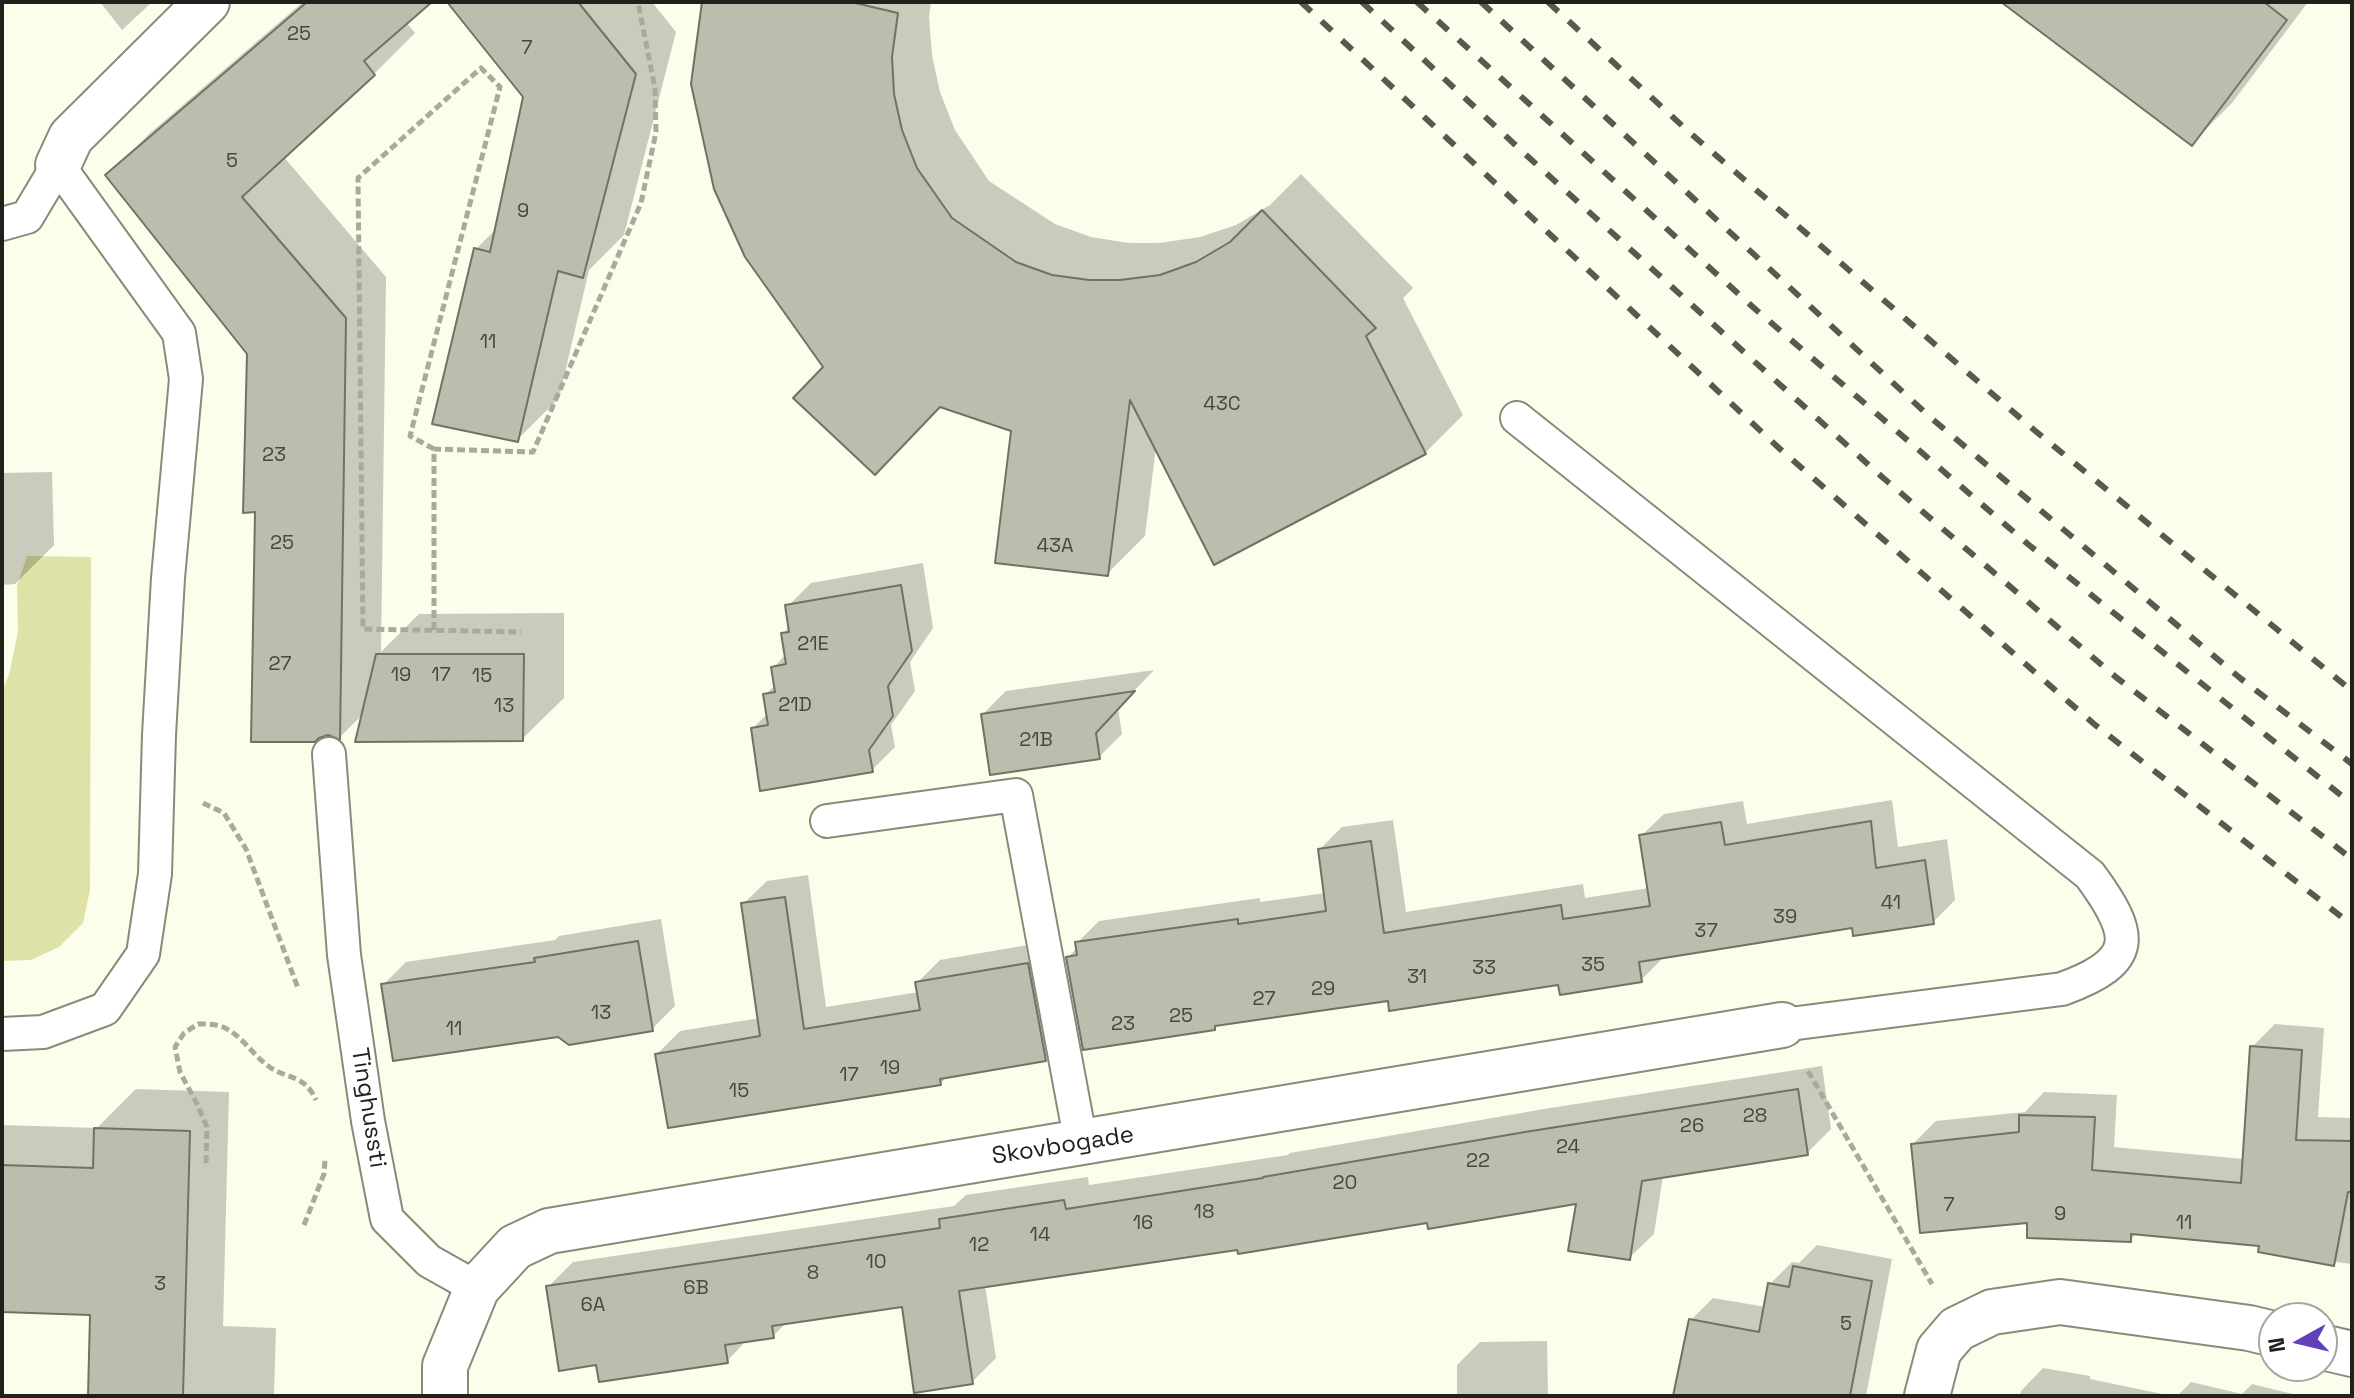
<!DOCTYPE html>
<html>
<head>
<meta charset="utf-8">
<style>
  body { margin:0 }
  #map { position:relative; width:2354px; height:1398px; overflow:hidden; background:#fcfeec; font-family:"Space Grotesk",sans-serif }
  canvas { display:block }
  .frame { position:absolute; inset:0; border:4px solid #20211a; pointer-events:none }
  .north { position:absolute; left:2258px; top:1302px; width:80px; height:80px; box-sizing:border-box; background:#fff; border:2px solid #a6a6a3; border-radius:50%; rotate:262deg; font-size:22px; font-weight:700; line-height:32px; text-align:center; color:#20211a }
  .north::after { content:''; display:block; margin:auto; width:28px; height:36px; background:#6240b8; clip-path:polygon(50% 0,100% 100%,50% 72%,0 100%) }
</style>
</head>
<body>
<div id="map">
<canvas width="2354" height="1398"></canvas>
<div class="frame"></div>
<div class="north">N</div>
</div>
<script>
const ctx = document.querySelector('canvas').getContext('2d');
ctx.lineJoin = 'round';
function fill(path, color) { ctx.fillStyle = color; ctx.fill(path, 'evenodd'); }
function stroke(path, color, width, dash) { ctx.strokeStyle = color; ctx.lineWidth = width; ctx.lineCap = dash ? 'butt' : 'round'; ctx.setLineDash(dash || []); ctx.stroke(path); }
function label(font, color, halo, rows, align = 'center') {
  ctx.font = font + ' "Space Grotesk",sans-serif'; ctx.lineWidth = 6; ctx.setLineDash([]); ctx.textBaseline = 'middle'; ctx.strokeStyle = halo; ctx.fillStyle = color; for (const [text, x, y, turn = 0] of rows) {
    ctx.save(); ctx.translate(x, y); ctx.rotate((+turn || 0) * Math.PI / 180); ctx.textAlign = isNaN(turn) ? turn : align; if (halo) ctx.strokeText(text, 0, 0); ctx.fillText(text, 0, 0); ctx.restore();
  }
}
const green = new Path2D(`
  M 27,556 L 91,557 L 90,890 L 83,923 L 59,947 L 31,960 L 2,961 L 2,691 L 9,675 L 18,631 L 17,586 Z`);
const shadow = new Path2D(`
  M 100,2 L 152,2 L 122,30 Z
  M 303,2 L 429,2 L 406,22 L 415,33 L 374,74 L 283,156 L 386,277 L 381,652 L 419,614 L 564,613 L 564,698 L 522,739 L 364,713 L 340,737 L 257,510 L 249,353 L 108,175 L 149,134 Z
  M 450,2 L 652,2 L 676,32 L 624,235 L 589,270 L 559,398 L 518,439 L 476,249 L 497,228 L 525,96 Z
  M 705,2 L 931,2 L 929,17 L 932,55 L 940,92 L 955,130 L 989,181 L 1055,224 L 1091,237 L 1129,243 L 1159,243 L 1200,237 L 1236,225 L 1270,205 L 1301,174 L 1413,288 L 1403,298 L 1463,415 L 1425,453 L 1156,447 L 1145,536 L 1107,574 L 1013,430 L 826,367 Z
  M 2004,2 L 2308,2 L 2232,103 L 2191,144 Z
  M 52,472 L 54,545 L 15,584 L 2,585 L 2,473 Z
  M 923,563 L 933,628 L 910,662 L 915,691 L 891,725 L 895,747 L 872,770 L 753,728 L 768,713 L 765,695 L 776,684 L 773,668 L 786,654 L 783,634 L 790,626 L 788,606 L 811,583 Z
  M 1154,670 L 1118,708 L 1122,734 L 1099,757 L 983,714 L 1006,691 Z
  M 1892,800 L 1898,847 L 1947,839 L 1955,900 L 1933,922 L 1854,926 L 1663,958 L 1641,980 L 1560,982 L 1390,999 L 1219,1023 L 1214,1028 L 1068,957 L 1078,947 L 1077,943 L 1099,921 L 1260,898 L 1260,902 L 1326,893 L 1320,849 L 1342,827 L 1393,820 L 1406,912 L 1583,884 L 1585,898 L 1649,888 L 1641,836 L 1664,814 L 1743,801 L 1747,824 Z
  M 808,875 L 826,1007 L 919,992 L 917,983 L 940,960 L 1051,941 L 1068,1036 L 1045,1059 L 948,1076 L 940,1084 L 657,1054 L 680,1031 L 760,1018 L 743,904 L 767,881 Z
  M 661,919 L 675,1006 L 652,1029 L 559,1035 L 383,985 L 406,962 L 555,940 L 559,936 Z
  M 2275,1024 L 2324,1028 L 2318,1117 L 2352,1118 L 2352,1264 L 2336,1262 L 2334,1264 L 2262,1244 L 2137,1233 L 2130,1240 L 2029,1221 L 1913,1144 L 1936,1121 L 2025,1112 L 2044,1092 L 2117,1095 L 2114,1147 L 2244,1159 L 2252,1047 Z
  M 1822,1066 L 1831,1129 L 1807,1153 L 1663,1176 L 1654,1234 L 1629,1258 L 1579,1202 L 1429,1220 L 985,1285 L 996,1358 L 972,1382 L 903,1305 L 787,1322 L 773,1336 L 748,1339 L 727,1361 L 598,1362 L 548,1287 L 573,1262 L 954,1206 L 966,1195 L 1088,1177 L 1089,1185 L 1288,1155 L 1290,1153 L 1550,1108 Z
  M 136,1089 L 229,1092 L 223,1326 L 276,1328 L 274,1396 L 90,1396 L 92,1313 L 2,1310 L 2,1125 L 97,1128 Z
  M 1817,1245 L 1892,1259 L 1866,1396 L 1693,1396 L 1691,1320 L 1713,1298 L 1766,1307 L 1770,1284 L 1792,1262 L 1799,1263 Z
  M 1547,1341 L 1548,1396 L 1457,1396 L 1457,1365 L 1480,1342 Z
  M 2043,1368 L 2090,1376 L 2090,1379 L 2172,1396 L 2020,1396 L 2021,1391 Z
  M 2191,1382 L 2242,1394 L 2252,1384 L 2301,1396 L 2177,1396 Z`);
const building = new Path2D(`
  M 307,2 L 432,2 L 364,61 L 375,75 L 242,197 L 346,318 L 340,740 L 328,735 L 319,738 L 315,742 L 251,742 L 255,512 L 243,513 L 247,354 L 105,175 Z
  M 447,2 L 578,2 L 636,74 L 583,278 L 558,271 L 518,442 L 432,424 L 474,248 L 490,252 L 523,97 Z
  M 702,2 L 851,2 L 898,13 L 892,57 L 894,94 L 902,130 L 917,168 L 952,218 L 1016,262 L 1052,275 L 1089,280 L 1120,280 L 1160,275 L 1196,262 L 1230,242 L 1262,210 L 1376,328 L 1366,336 L 1426,454 L 1214,565 L 1130,400 L 1108,576 L 995,563 L 1011,431 L 940,407 L 875,475 L 793,398 L 823,367 L 745,257 L 714,189 L 691,84 Z
  M 2001,2 L 2264,2 L 2287,20 L 2192,146 Z
  M 901,585 L 912,651 L 888,686 L 893,716 L 869,750 L 873,772 L 760,791 L 751,728 L 768,725 L 763,694 L 775,692 L 771,667 L 786,664 L 781,633 L 789,632 L 785,605 Z
  M 376,654 L 524,654 L 523,741 L 355,742 Z
  M 1135,691 L 1096,733 L 1100,759 L 990,775 L 981,714 Z
  M 1871,821 L 1876,868 L 1925,860 L 1934,924 L 1853,936 L 1852,928 L 1639,962 L 1642,982 L 1560,995 L 1558,985 L 1389,1011 L 1388,1001 L 1215,1026 L 1215,1030 L 1083,1050 L 1066,957 L 1077,955 L 1075,942 L 1238,919 L 1238,924 L 1326,911 L 1318,849 L 1371,841 L 1384,933 L 1561,905 L 1563,919 L 1650,906 L 1639,835 L 1721,822 L 1725,845 Z
  M 785,897 L 804,1029 L 920,1010 L 915,982 L 1028,963 L 1046,1061 L 940,1079 L 941,1085 L 668,1128 L 655,1054 L 760,1036 L 741,903 Z
  M 638,941 L 653,1031 L 569,1045 L 558,1037 L 393,1061 L 381,984 L 535,962 L 534,958 Z
  M 2250,1046 L 2302,1050 L 2296,1140 L 2352,1141 L 2352,1192 L 2348,1192 L 2334,1266 L 2258,1252 L 2259,1246 L 2131,1234 L 2131,1242 L 2027,1238 L 2027,1223 L 1920,1233 L 1911,1144 L 2019,1132 L 2019,1115 L 2095,1117 L 2092,1170 L 2241,1183 Z
  M 1798,1089 L 1808,1155 L 1642,1181 L 1630,1260 L 1568,1251 L 1576,1204 L 1428,1229 L 1427,1223 L 1238,1254 L 1237,1250 L 959,1291 L 973,1384 L 914,1393 L 902,1307 L 772,1326 L 774,1338 L 725,1345 L 728,1363 L 599,1382 L 596,1365 L 559,1371 L 546,1286 L 940,1228 L 939,1219 L 1064,1200 L 1066,1209 L 1263,1178 L 1263,1177 L 1525,1132 Z
  M 94,1128 L 190,1131 L 183,1396 L 88,1396 L 90,1315 L 2,1312 L 2,1165 L 93,1168 Z
  M 1793,1266 L 1872,1281 L 1850,1396 L 1673,1396 L 1689,1319 L 1759,1332 L 1768,1283 L 1789,1287 Z`);
const path = new Path2D(`
  M 434,449 L 410,436 L 500,87 L 481,68 L 358,178 L 363,629 L 521,632
  M 434,630 L 434,449 L 533,452 L 641,203 L 656,132 L 655,89 L 638,2
  M 203,803 L 224,813 L 246,849 L 298,988
  M 1808,1071 L 1932,1284
  M 206,1163 L 207,1127 L 197,1104 L 180,1072 L 175,1047 L 184,1033 L 198,1024 C 206,1024 216,1024 223,1027 C 243,1036 253,1056 271,1068 C 288,1079 305,1075 316,1100
  M 304,1225 L 324,1174 L 325,1160`);
const lane = new Path2D(`
  M 2,224 L 27,217 L 58,165 L 179,333 L 186,379 L 168,578 L 159,735 L 155,874 L 143,954 L 105,1009 L 43,1032 L 2,1034
  M 1517,418 L 2090,875 C 2134,935 2139,961 2062,989 L 1782,1025
  M 329,754 L 344,955 L 368,1121 L 387,1219 L 429,1261 L 477,1288
  M 827,821 L 1016,795 L 1081,1143`);
const street = new Path2D(`
  M 58,165 L 71,137 L 207,2
  M 2322,1347 L 2352,1354
  M 445,1396 L 445,1366 L 477,1288 L 515,1247 L 549,1231 L 1782,1025
  M 1927,1396 L 1939,1350 L 1957,1329 L 1992,1312 L 2060,1302 L 2249,1328 L 2274,1334`);
const rail = new Path2D(`
  M 1301,2 L 1780,449 L 2094,724 L 2352,925
  M 1362,2 L 1525,154 L 1881,476 L 2117,678 L 2352,859
  M 1417,2 L 1754,308 L 2029,545 L 2352,804
  M 1481,2 L 1931,418 L 2240,678 L 2352,764
  M 1548,2 L 1689,132 L 2033,429 L 2352,691`);
const numberNames = [
  ["25",299,35],
  ["7",527,49],
  ["5",232,162],
  ["9",523,212],
  ["11",488,343],
  ["43C",1222,405],
  ["23",274,456],
  ["25",282,544],
  ["43A",1055,547],
  ["21E",813,645],
  ["27",280,665],
  ["19",401,676],
  ["17",441,676],
  ["15",482,677],
  ["21D",795,706],
  ["13",504,707],
  ["21B",1036,741],
  ["41",1891,904],
  ["39",1785,918],
  ["37",1706,932],
  ["35",1593,966],
  ["33",1484,969],
  ["31",1417,978],
  ["29",1323,990],
  ["27",1264,1000],
  ["13",601,1014],
  ["25",1181,1017],
  ["23",1123,1025],
  ["11",454,1030],
  ["19",890,1069],
  ["17",849,1076],
  ["15",739,1092],
  ["28",1755,1117],
  ["26",1692,1127],
  ["24",1568,1148],
  ["22",1478,1162],
  ["20",1345,1184],
  ["7",1949,1206],
  ["18",1204,1213],
  ["9",2060,1215],
  ["16",1143,1224],
  ["11",2184,1224],
  ["14",1040,1236],
  ["12",979,1246],
  ["10",876,1263],
  ["8",813,1274],
  ["3",160,1285],
  ["6B",696,1289],
  ["6A",593,1306],
  ["5",1846,1325]
];
const streetNames = [
  ["Tinghussti",368,1108,81],
  ["Skovbogade",1063,1146,-9]
];
fill(green, '#dee2a6');
fill(shadow, '#0003');
fill(building, '#bcbead');
stroke(building, '#717263', 2);
stroke(lane, '#898a7a', 36);
stroke(street, '#898a7a', 48);
stroke(path, '#a8aa9c', 5, [8, 4]);
stroke(lane, '#fff', 32);
stroke(street, '#fff', 44);
stroke(rail, '#585950', 6, [14, 14]);
label('20px', '#47483f', null, numberNames);
label('24px', '#20211a', '#fff', streetNames);
</script>
</body>
</html>
